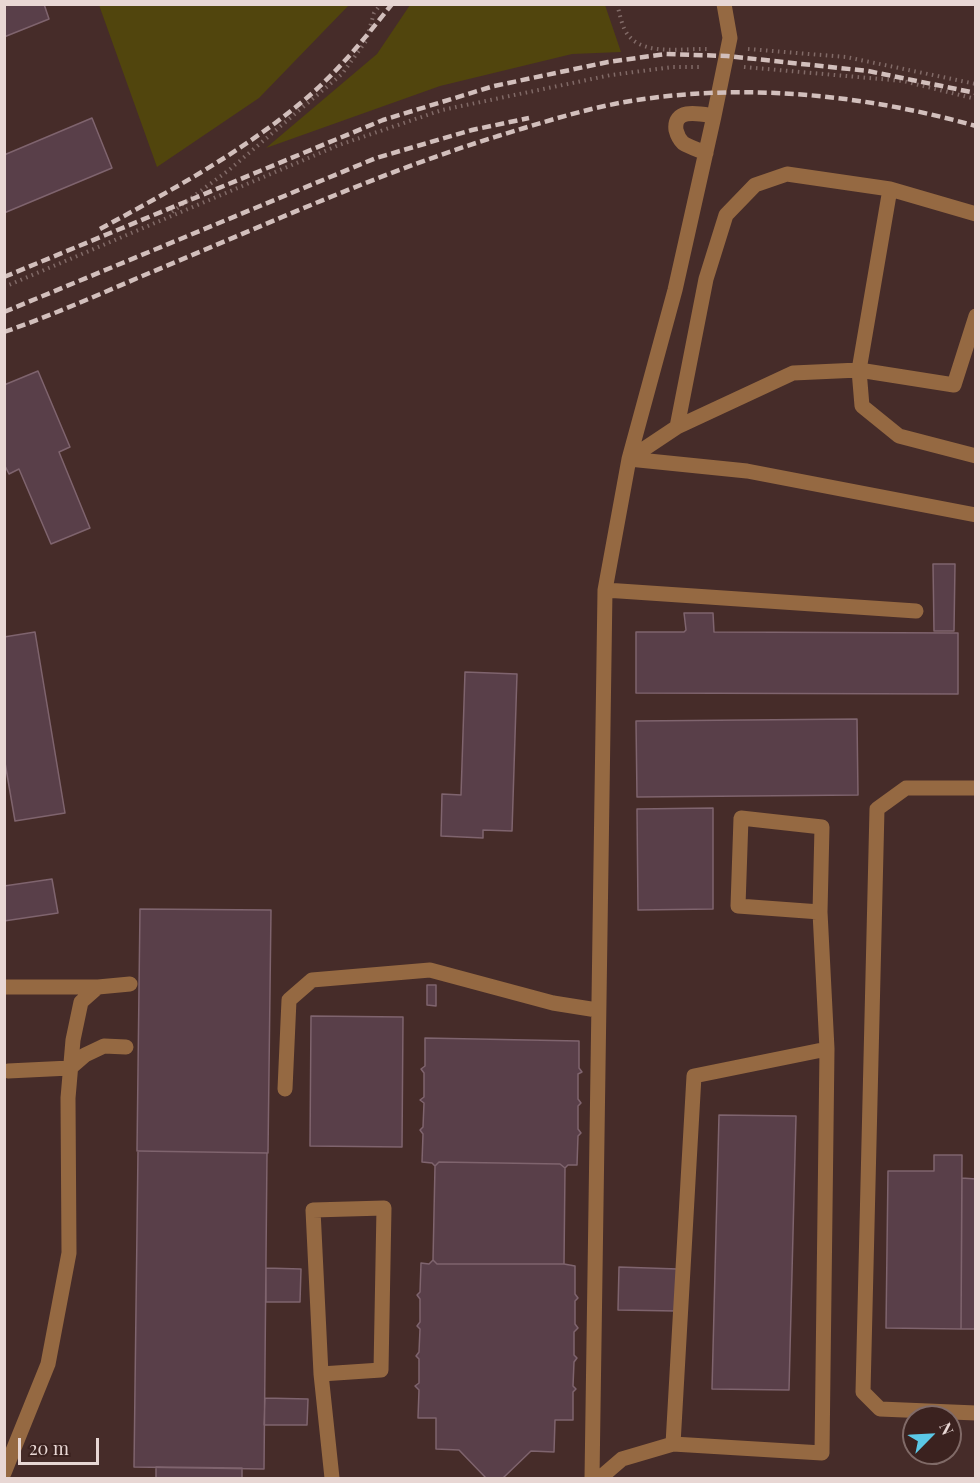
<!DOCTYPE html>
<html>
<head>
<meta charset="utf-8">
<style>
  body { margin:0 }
  #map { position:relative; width:980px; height:1483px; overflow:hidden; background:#462c29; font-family:"Playfair Display",serif }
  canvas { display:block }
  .frame { position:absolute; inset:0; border:6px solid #e8d7d4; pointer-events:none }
  .north { position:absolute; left:902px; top:1405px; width:60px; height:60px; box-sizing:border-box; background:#3b221f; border:2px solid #806a67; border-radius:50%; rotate:66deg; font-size:16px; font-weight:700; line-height:24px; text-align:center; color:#e8d7d4 }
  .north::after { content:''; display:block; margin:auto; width:21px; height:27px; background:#5bc8e6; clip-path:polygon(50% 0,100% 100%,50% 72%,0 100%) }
  .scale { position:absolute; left:18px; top:1438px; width:81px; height:27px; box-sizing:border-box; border:3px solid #e8d7d4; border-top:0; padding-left:8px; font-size:18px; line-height:21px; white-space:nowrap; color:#e8d7d4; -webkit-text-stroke:4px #3b221f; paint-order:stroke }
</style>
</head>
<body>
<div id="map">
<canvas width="980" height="1483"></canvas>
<div class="frame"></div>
<div class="north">N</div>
<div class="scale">20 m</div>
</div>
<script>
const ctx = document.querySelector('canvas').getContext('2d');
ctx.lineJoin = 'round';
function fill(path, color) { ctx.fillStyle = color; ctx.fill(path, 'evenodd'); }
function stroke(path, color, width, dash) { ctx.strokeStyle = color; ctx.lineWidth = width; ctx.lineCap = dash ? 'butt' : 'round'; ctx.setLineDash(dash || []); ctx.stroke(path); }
const green = new Path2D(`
  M 99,5 L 99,4 L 349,5 L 259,98 L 157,167 Z
  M 410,5 L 605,5 L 621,52 L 572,54 L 440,86 L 266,148 L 377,54 Z`);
const building = new Path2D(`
  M 4,4 L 44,4 L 49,19 L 4,37 Z
  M 92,118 L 112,168 L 4,213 L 4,155 Z
  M 38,371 L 70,447 L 59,452 L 90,528 L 51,544 L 19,469 L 9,474 L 4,464 L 4,385 Z
  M 933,564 L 955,564 L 954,631 L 934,631 Z
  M 684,613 L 713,613 L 714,632 L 958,633 L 958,694 L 636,693 L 636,632 L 684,632 L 686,630 Z
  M 35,632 L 65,813 L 15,821 L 4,757 L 4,637 Z
  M 465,672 L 517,674 L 512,831 L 483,830 L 483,838 L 441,836 L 442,794 L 461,795 Z
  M 857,719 L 858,795 L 637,797 L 636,721 Z
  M 713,808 L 713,909 L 638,910 L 637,809 Z
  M 52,879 L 58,913 L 4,921 L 4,886 Z
  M 140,909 L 271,910 L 268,1153 L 137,1151 Z
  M 427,985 L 436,985 L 436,1006 L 427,1005 Z
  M 311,1016 L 403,1017 L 402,1147 L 310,1146 Z
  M 425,1038 L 579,1041 L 579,1068 L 582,1072 L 578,1074 L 578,1099 L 581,1103 L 578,1106 L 578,1129 L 581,1133 L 578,1136 L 577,1165 L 568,1165 L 565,1168 L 560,1164 L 439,1162 L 435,1166 L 432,1163 L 422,1162 L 423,1134 L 420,1130 L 423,1127 L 424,1103 L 420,1100 L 424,1097 L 424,1073 L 421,1069 L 425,1066 Z
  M 719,1115 L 796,1116 L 789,1390 L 712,1389 Z
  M 138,1151 L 267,1153 L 264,1469 L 134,1467 Z
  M 934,1155 L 962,1155 L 961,1329 L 886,1328 L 888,1171 L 934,1171 Z
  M 439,1162 L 560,1164 L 565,1168 L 564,1264 L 437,1264 L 433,1260 L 435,1166 Z
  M 962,1178 L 976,1179 L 976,1329 L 961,1329 Z
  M 433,1260 L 437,1264 L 564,1264 L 575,1266 L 575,1294 L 578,1298 L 575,1301 L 575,1324 L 578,1328 L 574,1332 L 574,1355 L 577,1358 L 574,1362 L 573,1386 L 576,1389 L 573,1392 L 573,1420 L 555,1420 L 554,1452 L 531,1451 L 503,1478 L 486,1478 L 459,1450 L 436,1449 L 436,1418 L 418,1418 L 419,1390 L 415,1386 L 419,1383 L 419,1359 L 416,1356 L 419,1352 L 420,1329 L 417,1326 L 420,1322 L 420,1299 L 417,1295 L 420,1292 L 421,1263 L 429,1264 Z
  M 619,1267 L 678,1269 L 677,1311 L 618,1310 Z
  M 266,1268 L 301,1269 L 300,1302 L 266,1302 Z
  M 265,1398 L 308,1399 L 307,1425 L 264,1425 Z
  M 156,1467 L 242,1468 L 242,1478 L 156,1478 Z`);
const path = new Path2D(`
  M 617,4 C 620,14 622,29 629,36 C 645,56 685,48 708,49
  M 748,49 L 846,57 L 976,84
  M 744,67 L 903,81 L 976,99
  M 172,212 L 229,170 L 342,74 L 366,41 L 374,13 L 381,4
  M 4,287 L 339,145 L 442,110 L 611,75 L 673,67 L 703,67`);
const minor = new Path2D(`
  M 714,116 L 730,38 L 724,4
  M 890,189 L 859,370 L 862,406 L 899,436 L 976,456
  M 677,427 L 706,279 L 726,215 L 755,185 L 787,174 L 890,189 L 976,214
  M 629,459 L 677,427 L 793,373 L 859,370 L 954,385 L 976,316
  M 629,459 L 747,471 L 976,515
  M 605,590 L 629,459 L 675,290 L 714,116 C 701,114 673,107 676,130 C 677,134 680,140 683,143 C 689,147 699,150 706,153
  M 976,788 L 906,788 L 877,809 L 863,1392 L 880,1409 L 976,1413
  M 4,987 L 98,987
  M 8,1071 L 70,1068 L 85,1055 L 104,1046 L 126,1047
  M 285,1089 L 289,1000 L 312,980 L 430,970 L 553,1003 L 597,1010
  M 321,1374 L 381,1370 L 384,1208 L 313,1210 L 321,1374 L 332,1478
  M 673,1444 L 822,1453 L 827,1049
  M 4,1473 L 48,1364 L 69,1253 L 68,1098 L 73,1040 L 81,1002 L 98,987 L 130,984
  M 592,1478 L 605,590 L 916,611
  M 600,1478 L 622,1459 L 673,1444 L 694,1076 L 827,1049 L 820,912 L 822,827 L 741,818 L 738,906 L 820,912`);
const rail = new Path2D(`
  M 100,229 C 172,190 246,150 309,96 C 340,69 366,37 392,4
  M 4,277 L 383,120 L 494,86 L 608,62 L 665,54 L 727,56 L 868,71 L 976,93
  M 4,312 L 376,158 L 472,130 L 529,118
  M 4,332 C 53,315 100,294 147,274 C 263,226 378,173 498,136 C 544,122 590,107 637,100 C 749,83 866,95 976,126`);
fill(green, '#51450d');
fill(building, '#593f49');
stroke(building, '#7f646e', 1.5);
stroke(path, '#816a67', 4, [1.5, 4.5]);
stroke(minor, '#956942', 15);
stroke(rail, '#d2bfbc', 4.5, [9, 4.5]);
</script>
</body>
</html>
